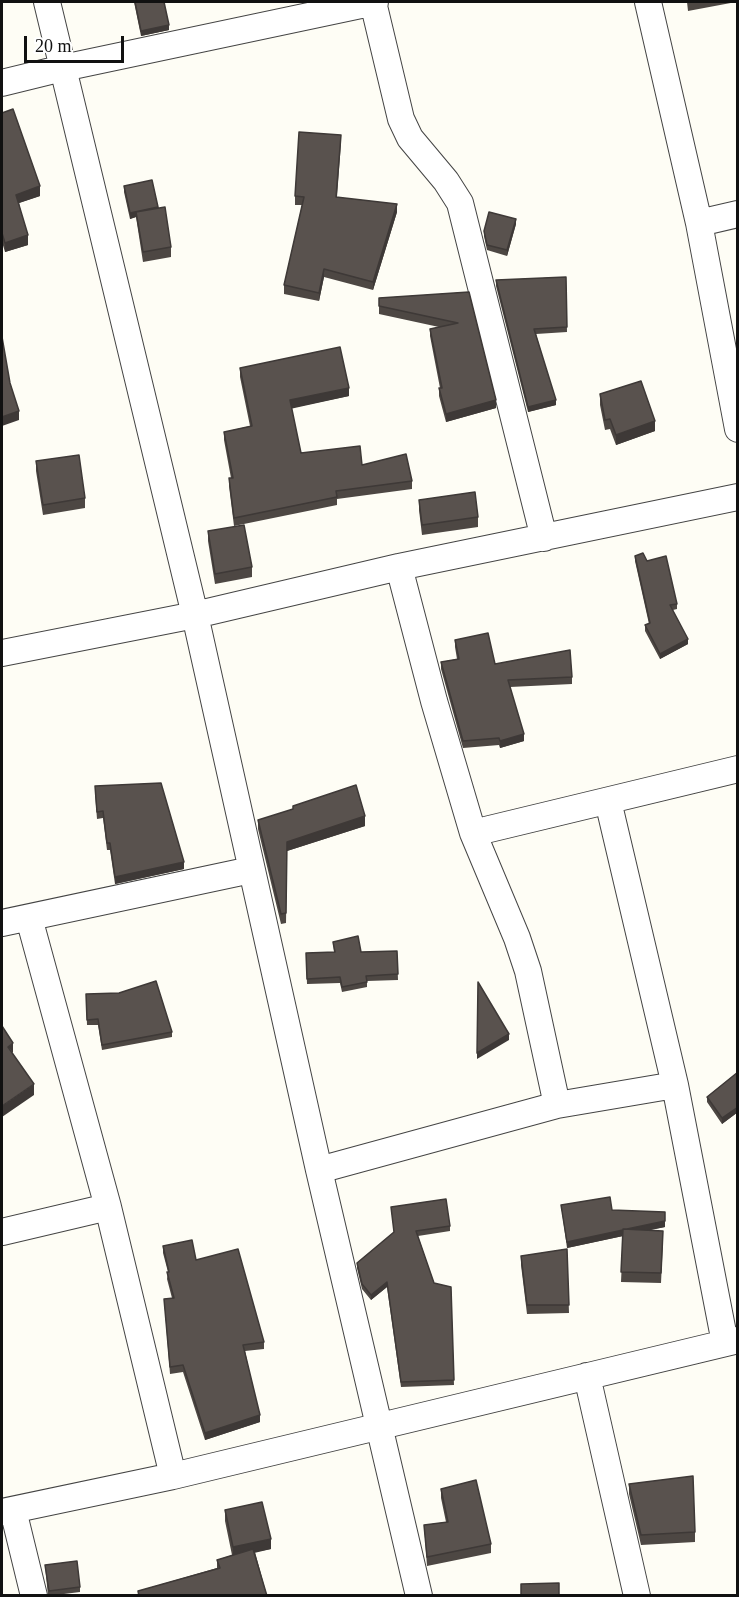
<!DOCTYPE html>
<html>
<head>
<meta charset="utf-8">
<style>
  body { margin:0 }
  #map { position:relative; width:739px; height:1597px; overflow:hidden; background:#fefdf5; font-family:"Times New Roman",serif }
  canvas { display:block }
  .frame { position:absolute; inset:0; border:3px solid #111; pointer-events:none }
  .scale { position:absolute; left:24px; top:36px; width:100px; height:27px; box-sizing:border-box; border:3px solid #111; border-top:0; padding-left:8px; font-size:18px; line-height:21px; white-space:nowrap; color:#111; -webkit-text-stroke:4px #fff; paint-order:stroke }
</style>
</head>
<body>
<div id="map">
<canvas width="739" height="1597"></canvas>
<div class="frame"></div>
<div class="scale">20 m</div>
</div>
<script>
const ctx = document.querySelector('canvas').getContext('2d');
ctx.lineJoin = 'round';
function stroke(path, color, width, dash) { ctx.strokeStyle = color; ctx.lineWidth = width; ctx.lineCap = dash ? 'butt' : 'round'; ctx.setLineDash(dash || []); ctx.stroke(path); }
function fill(path, color) { ctx.fillStyle = color; ctx.fill(path, 'evenodd'); }
const street = new Path2D(`
  M 47,2 L 195,615 L 319,1170 L 419,1596
  M 373,2 L 401,119 L 410,138 L 446,181 L 460,203 L 544,538
  M 648,2 L 699,223 L 738,429
  M 2,83 L 63,68 L 375,2
  M 699,223 L 738,214
  M 399,567 L 434,701 L 473,833 L 517,938 L 528,971 L 557,1105
  M 2,653 L 195,615 L 399,567 L 738,497
  M 608,801 L 675,1085 L 725,1343
  M 473,833 L 738,769
  M 29,918 L 108,1207 L 173,1476
  M 2,923 L 251,870
  M 319,1170 L 557,1105 L 675,1085
  M 2,1232 L 108,1207
  M 587,1376 L 637,1596
  M 13,1510 L 34,1596
  M 2,1512 L 173,1476 L 738,1340`);
const wall = new Path2D(`
  M 134,2 L 164,2 L 169,30 L 141,36 Z
  M 687,2 L 736,2 L 688,11 Z
  M 2,113 L 40,196 L 19,203 L 28,245 L 5,252 L 2,242 Z
  M 341,143 L 337,197 L 397,212 L 373,290 L 324,277 L 319,301 L 284,294 L 284,285 L 302,205 L 295,205 L 295,196 Z
  M 124,186 L 158,208 L 171,247 L 171,257 L 143,262 L 136,217 L 130,219 L 124,192 Z
  M 516,224 L 507,256 L 487,250 L 484,236 L 484,231 Z
  M 566,277 L 567,332 L 536,334 L 556,405 L 528,412 L 496,286 L 496,280 Z
  M 469,292 L 496,408 L 446,422 L 439,396 L 439,388 L 440,388 L 430,336 L 430,329 L 439,327 L 379,314 L 379,298 Z
  M 240,368 L 349,396 L 291,408 L 301,453 L 362,465 L 412,481 L 412,489 L 337,499 L 337,505 L 234,526 L 229,486 L 229,478 L 231,478 L 224,440 L 224,432 L 250,426 L 240,377 Z
  M 600,394 L 655,431 L 616,445 L 610,429 L 605,430 L 600,405 Z
  M 36,461 L 85,498 L 85,508 L 43,515 L 36,471 Z
  M 419,500 L 478,517 L 478,527 L 422,535 L 419,510 Z
  M 208,531 L 252,567 L 252,577 L 215,584 L 208,541 Z
  M 635,556 L 647,561 L 677,604 L 677,609 L 673,610 L 688,644 L 660,659 L 645,631 L 645,625 L 649,624 L 635,561 Z
  M 455,640 L 495,664 L 572,677 L 572,684 L 510,687 L 524,741 L 500,748 L 499,745 L 463,748 L 441,669 L 441,662 L 457,659 L 455,647 Z
  M 95,793 L 184,869 L 115,884 L 110,850 L 107,850 L 103,818 L 97,819 Z
  M 258,820 L 365,826 L 287,851 L 286,923 L 281,924 L 258,829 Z
  M 333,942 L 361,952 L 397,951 L 398,980 L 367,981 L 367,987 L 342,992 L 340,983 L 307,984 L 306,953 L 334,952 Z
  M 86,994 L 172,1032 L 172,1037 L 102,1050 L 98,1025 L 87,1025 Z
  M 738,1072 L 738,1112 L 722,1124 L 707,1102 L 707,1097 Z
  M 561,1205 L 612,1210 L 665,1227 L 648,1230 L 663,1241 L 661,1283 L 621,1282 L 623,1236 L 567,1248 Z
  M 391,1207 L 450,1226 L 450,1231 L 418,1236 L 434,1283 L 451,1287 L 454,1385 L 401,1387 L 387,1287 L 371,1300 L 362,1289 L 357,1268 L 357,1263 L 394,1232 Z
  M 163,1246 L 196,1260 L 264,1342 L 264,1349 L 245,1351 L 260,1422 L 205,1440 L 183,1372 L 170,1374 L 164,1299 L 172,1298 L 167,1279 L 168,1272 L 163,1253 Z
  M 567,1249 L 569,1313 L 527,1314 L 521,1265 L 521,1256 Z
  M 629,1484 L 695,1532 L 695,1542 L 641,1545 L 629,1494 Z
  M 441,1489 L 491,1544 L 491,1553 L 427,1566 L 424,1525 L 446,1522 L 441,1498 Z
  M 225,1510 L 271,1549 L 255,1552 L 267,1596 L 138,1596 L 138,1591 L 217,1568 L 217,1560 L 232,1555 L 225,1521 Z
  M 45,1565 L 80,1587 L 80,1592 L 48,1596 Z`);
const shadedWall = new Path2D(`
  M 169,25 L 169,30 L 141,36 L 141,31 Z
  M 40,186 L 40,196 L 16,204 L 16,195 Z
  M 397,204 L 397,212 L 373,290 L 373,282 Z
  M 136,212 L 136,217 L 130,219 L 130,213 Z
  M 516,219 L 516,224 L 507,256 L 507,250 Z
  M 28,235 L 28,245 L 5,252 L 5,243 Z
  M 324,269 L 324,277 L 319,301 L 319,293 Z
  M 349,388 L 349,396 L 290,409 L 290,400 Z
  M 496,400 L 496,408 L 446,422 L 446,414 Z
  M 556,400 L 556,405 L 528,412 L 528,407 Z
  M 19,411 L 19,420 L 2,426 L 2,417 Z
  M 655,421 L 655,431 L 616,445 L 616,435 Z
  M 688,639 L 688,644 L 660,659 L 660,654 Z
  M 524,734 L 524,741 L 500,748 L 500,741 Z
  M 365,816 L 365,826 L 287,851 L 286,923 L 287,842 Z
  M 184,862 L 184,869 L 115,884 L 115,877 Z
  M 509,1034 L 509,1040 L 477,1059 L 477,1053 Z
  M 13,1043 L 13,1053 L 8,1047 Z
  M 34,1084 L 34,1095 L 2,1117 L 2,1106 Z
  M 738,1107 L 738,1112 L 722,1124 L 722,1118 Z
  M 665,1221 L 665,1227 L 567,1248 L 567,1242 Z
  M 387,1282 L 387,1287 L 371,1300 L 371,1295 Z
  M 260,1415 L 260,1422 L 205,1440 L 205,1433 Z
  M 271,1539 L 271,1549 L 233,1558 L 233,1547 Z`);
const building = new Path2D(`
  M 135,2 L 164,2 L 169,25 L 141,31 Z
  M 13,109 L 40,186 L 16,195 L 28,235 L 5,243 L 2,233 L 2,113 Z
  M 299,132 L 341,135 L 336,197 L 397,204 L 373,282 L 324,269 L 319,293 L 284,285 L 304,197 L 295,196 Z
  M 152,180 L 158,207 L 130,213 L 124,186 Z
  M 165,207 L 171,247 L 143,252 L 136,212 Z
  M 489,212 L 516,219 L 507,250 L 487,245 L 484,231 Z
  M 566,277 L 567,327 L 534,329 L 556,400 L 528,407 L 496,280 Z
  M 469,292 L 496,400 L 446,414 L 439,388 L 442,388 L 430,329 L 458,323 L 379,306 L 379,298 Z
  M 2,337 L 10,383 L 19,411 L 2,417 Z
  M 340,347 L 349,388 L 290,400 L 301,453 L 360,446 L 362,465 L 406,454 L 412,481 L 336,491 L 337,497 L 234,518 L 229,478 L 233,478 L 224,432 L 252,426 L 240,368 Z
  M 641,381 L 655,421 L 616,435 L 610,419 L 605,420 L 600,394 Z
  M 79,455 L 85,498 L 43,505 L 36,461 Z
  M 475,492 L 478,517 L 422,525 L 419,500 Z
  M 244,525 L 252,567 L 215,574 L 208,531 Z
  M 643,553 L 647,561 L 666,556 L 677,604 L 670,605 L 688,639 L 660,654 L 645,625 L 650,623 L 635,556 Z
  M 488,633 L 495,664 L 570,650 L 572,677 L 508,680 L 524,734 L 500,741 L 499,738 L 463,741 L 441,662 L 459,659 L 455,640 Z
  M 161,783 L 184,862 L 115,877 L 110,843 L 107,843 L 103,811 L 97,812 L 95,786 Z
  M 356,785 L 365,816 L 287,842 L 286,913 L 281,914 L 258,820 L 293,809 L 293,806 Z
  M 358,936 L 361,952 L 397,951 L 398,974 L 366,976 L 367,982 L 342,987 L 340,977 L 307,979 L 306,953 L 335,952 L 333,942 Z
  M 156,981 L 172,1032 L 102,1045 L 98,1019 L 87,1020 L 86,994 L 119,993 Z
  M 478,982 L 509,1034 L 477,1053 Z
  M 2,1026 L 13,1043 L 8,1047 L 34,1084 L 2,1106 Z
  M 738,1072 L 738,1107 L 722,1118 L 707,1097 Z
  M 610,1197 L 612,1210 L 665,1212 L 665,1221 L 627,1229 L 623,1229 L 623,1230 L 567,1242 L 561,1205 Z
  M 446,1199 L 450,1226 L 416,1231 L 434,1283 L 451,1287 L 454,1380 L 401,1382 L 387,1282 L 371,1295 L 362,1284 L 357,1263 L 394,1232 L 391,1207 Z
  M 623,1229 L 663,1231 L 661,1273 L 621,1272 Z
  M 192,1240 L 196,1260 L 238,1249 L 264,1342 L 243,1345 L 260,1415 L 205,1433 L 183,1365 L 170,1367 L 164,1299 L 174,1298 L 167,1272 L 169,1272 L 163,1246 Z
  M 567,1249 L 569,1305 L 527,1305 L 521,1256 Z
  M 693,1476 L 695,1532 L 641,1535 L 629,1484 Z
  M 476,1480 L 491,1544 L 427,1557 L 424,1525 L 448,1522 L 441,1489 Z
  M 262,1502 L 271,1539 L 233,1547 L 225,1510 Z
  M 253,1549 L 267,1596 L 139,1596 L 138,1591 L 220,1568 L 217,1560 Z
  M 77,1561 L 80,1587 L 49,1591 L 45,1565 Z
  M 559,1583 L 559,1596 L 521,1596 L 521,1584 Z`);
stroke(street, '#444', 28);
stroke(street, '#fff', 26);
fill(wall, '#4d4743');
fill(shadedWall, '#3e3937');
fill(building, '#59524e');
stroke(building, '#3e3937', 1.5);
</script>
</body>
</html>
